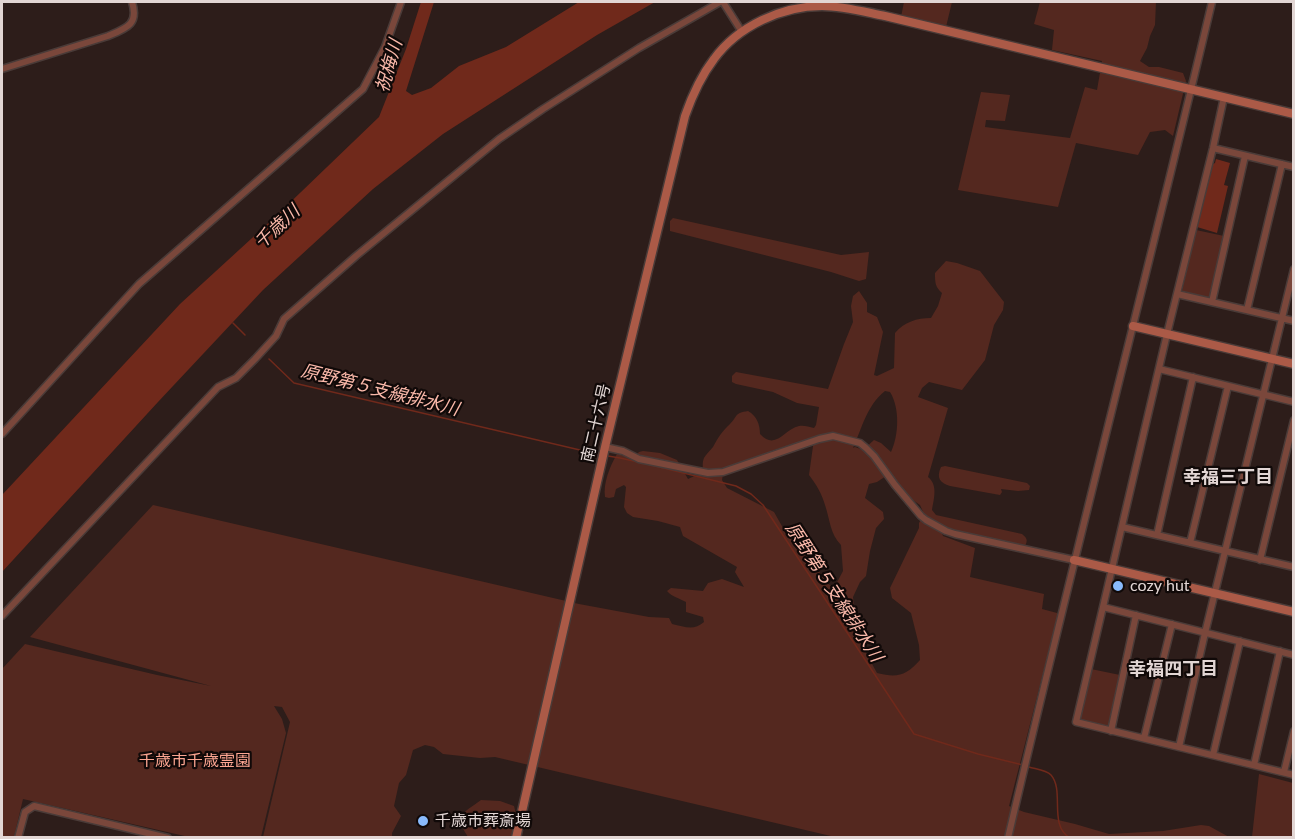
<!DOCTYPE html>
<html>
<head>
<meta charset="utf-8">
<style>
  body { margin:0 }
  #map { position:relative; width:1295px; height:839px; overflow:hidden; background:#2d1d1a; font-family:Lato,sans-serif }
  canvas { display:block }
  .frame { position:absolute; inset:0; border:3px solid #e2d6d4; pointer-events:none }
</style>
</head>
<body>
<div id="map">
<canvas width="1295" height="839"></canvas>
<div class="frame"></div>
</div>
<script>
const ctx = document.querySelector('canvas').getContext('2d');
ctx.lineJoin = 'round';
function fill(path, color) { ctx.fillStyle = color; ctx.fill(path, 'evenodd'); }
function stroke(path, color, width, dash) { ctx.strokeStyle = color; ctx.lineWidth = width; ctx.lineCap = dash ? 'butt' : 'round'; ctx.setLineDash(dash || []); ctx.stroke(path); }
function label(font, color, halo, rows, align = 'center') {
  ctx.font = font + ' Lato,"Noto Sans JP",sans-serif'; ctx.lineWidth = 4.5; ctx.setLineDash([]); ctx.textBaseline = 'middle'; ctx.strokeStyle = halo; ctx.fillStyle = color; for (const [text, x, y, turn = 0] of rows) {
    ctx.save(); ctx.translate(x, y); ctx.rotate((+turn || 0) * Math.PI / 180); ctx.textAlign = isNaN(turn) ? turn : align; if (halo) ctx.strokeText(text, 0, 0); ctx.fillText(text, 0, 0); ctx.restore();
  }
}
const green = new Path2D(`
  M 904,2 L 952,2 L 946,27 L 901,17 Z
  M 1040,2 L 1156,2 L 1155,25 L 1150,36 L 1147,48 L 1140,61 L 1149,67 L 1159,67 L 1183,73 L 1186,81 L 1173,136 L 1165,130 L 1150,132 L 1138,155 L 1076,143 L 1058,207 L 958,190 L 981,92 L 1010,95 L 1005,121 L 986,120 L 985,127 L 1070,138 L 1085,87 L 1097,90 L 1102,61 L 1052,50 L 1054,30 L 1034,24 Z
  M 673,218 L 841,255 L 869,252 L 866,279 L 859,281 L 831,272 L 670,231 L 670,221 Z
  M 1196,230 L 1224,236 L 1209,298 L 1182,291 Z
  M 946,261 L 957,263 L 980,271 L 1004,302 L 1003,310 L 994,325 L 985,360 L 962,390 L 929,382 L 922,388 L 918,397 L 948,408 L 928,477 C 938,485 934,498 932,510 L 936,515 L 1022,534 C 1027,538 1028,540 1025,546 C 1002,556 996,541 975,536 C 964,533 952,533 941,531 L 943,536 L 975,548 L 970,577 L 1044,594 L 1042,609 L 1057,613 L 1057,619 L 1009,806 L 1024,812 L 1075,824 L 1109,834 L 1163,831 L 1201,825 L 1209,826 L 1229,837 L 835,837 L 495,757 L 480,758 L 443,754 L 434,747 L 425,745 L 413,750 L 406,775 L 399,783 L 394,806 L 401,816 L 392,833 L 392,837 L 263,837 L 290,722 L 282,707 L 274,706 L 282,719 L 286,733 L 261,837 L 189,837 L 23,799 L 14,837 L 2,837 L 2,669 L 25,644 L 157,675 L 211,686 L 30,637 L 153,505 L 579,604 L 649,617 L 669,618 L 672,624 C 685,627 694,631 704,622 L 703,617 L 686,612 L 686,602 C 679,598 672,597 667,591 L 671,588 L 703,591 L 708,583 L 722,579 L 744,587 L 735,572 L 737,567 L 683,536 L 680,527 L 658,521 L 633,517 L 627,513 L 624,507 L 626,487 L 624,485 L 616,489 L 614,497 L 609,498 L 605,497 C 603,483 610,466 617,454 L 633,458 L 639,452 L 643,451 L 660,453 L 677,460 L 688,479 L 703,472 C 703,467 702,463 704,458 C 706,454 710,451 713,447 C 719,436 721,433 730,424 C 738,416 734,413 748,411 C 757,416 760,425 760,434 C 776,451 784,429 799,426 C 804,425 809,427 814,428 L 816,425 L 819,407 L 797,403 L 773,392 L 736,384 L 732,382 L 732,376 L 736,372 L 828,389 L 844,344 L 853,322 L 851,306 L 853,296 L 859,291 L 867,303 L 867,312 L 877,317 L 883,332 L 874,375 L 877,376 L 894,368 L 895,333 C 904,322 917,318 931,318 L 938,306 L 942,293 C 935,287 935,282 935,273 ZM 885,391 L 890,392 C 900,408 899,435 891,452 L 881,443 L 874,440 L 863,450 L 855,447 L 853,448 C 862,428 867,405 885,391 ZM 814,439 L 809,475 C 816,484 822,494 825,505 C 830,520 830,534 841,545 L 843,571 L 834,588 L 827,583 L 810,558 L 787,535 L 774,512 L 727,488 L 722,480 L 724,469 L 764,456 L 771,451 L 806,440 ZM 889,474 L 907,496 L 920,505 L 924,514 L 919,523 L 919,528 L 890,588 L 892,598 L 911,613 L 919,645 L 920,660 C 906,676 897,678 877,673 L 865,651 L 863,633 L 854,608 L 853,597 L 860,582 L 866,576 L 870,551 L 876,528 L 884,519 L 883,512 L 865,498 L 869,484 L 877,482 Z
  M 945,466 L 1027,483 L 1030,486 L 1029,490 L 1018,491 L 1001,489 L 1002,492 L 1000,495 L 950,486 C 940,483 936,478 941,467 Z
  M 1091,669 L 1120,675 L 1108,726 L 1080,720 Z
  M 1259,774 L 1293,783 L 1292,807 L 1294,811 L 1293,837 L 1252,837 Z
  M 481,800 L 500,801 L 514,806 L 516,814 L 511,837 L 468,837 C 454,815 462,814 481,800 Z`);
const water = new Path2D(`
  M 421,2 L 434,2 L 406,91 L 412,95 L 431,88 L 459,66 L 506,47 L 579,2 L 655,2 L 597,35 L 443,134 L 373,189 L 263,290 L 158,402 L 2,572 L 2,495 L 180,304 L 275,217 L 379,117 L 406,49 Z
  M 1216,159 L 1230,163 L 1224,185 L 1228,186 L 1217,233 L 1197,227 L 1213,164 L 1215,163 Z`);
const stream = new Path2D(`
  M 233,323 L 245,335
  M 269,359 L 294,383 L 597,454
  M 608,456 L 620,458 L 638,462
  M 643,463 L 736,486 L 751,494 L 763,505 L 914,734 L 978,754 L 1023,765
  M 1029,767 C 1035,769 1046,770 1051,775 C 1065,791 1048,825 1070,838
  M 1144,838 L 1145,838`);
const street = new Path2D(`
  M 723,2 L 742,32
  M 2,69 L 108,36 C 127,28 139,24 132,2
  M 1224,97 L 1213,148 L 1167,334 L 1076,722 L 1294,775
  M 1213,148 L 1294,167
  M 1177,294 L 1294,321
  M 1212,302 L 1245,156
  M 1247,310 L 1282,164
  M 1159,369 L 1294,402
  M 2,434 L 139,284 L 363,89 L 385,47 L 401,2
  M 605,447 L 623,451 L 639,459 L 708,473 L 723,472 L 819,439 L 833,436 L 860,443 L 866,448 L 874,456 L 895,485 L 921,516 L 926,520 L 946,531 L 955,534 L 1074,560
  M 1122,527 L 1294,567
  M 1157,535 L 1193,377
  M 1190,543 L 1228,386
  M 1260,560 L 1294,420
  M 1103,607 L 1294,655
  M 2,616 L 218,387 L 236,378 L 255,359 L 276,336 L 284,319 L 356,256 L 499,139 L 543,109 L 639,48 L 720,2
  M 1111,731 L 1136,615
  M 1144,738 L 1172,624
  M 1179,747 L 1205,633 L 1294,269
  M 1213,755 L 1240,641
  M 1254,765 L 1280,651
  M 1284,772 L 1294,731
  M 18,838 L 25,812 L 34,806 L 168,838
  M 1008,838 C 1073,558 1146,281 1212,2`);
const secondary = new Path2D(`
  M 1133,326 L 1294,364
  M 1074,560 L 1294,612
  M 516,838 L 605,447 L 685,116 C 692,96 701,76 714,59 C 738,26 782,6 822,6 C 843,6 865,12 885,16 L 1294,114`);
const markers = [
  [1118,586,6,"#89bafc"],
  [423,821,6,"#89bafc"]
];
const streetNames = [
  ["南二十六号",596,423,-77]
];
const poiNames = [
  ["cozy hut",1130,586],
  ["千歳市葬斎場",435,821]
];
const parkNames = [
  ["千歳市千歳霊園",195,761]
];
const waterNames = [
  ["祝梅川",389,66,-74],
  ["千歳川",277,227,-43],
  ["原野第５支線排水川",380,390,14],
  ["原野第５支線排水川",834,592,57]
];
const neighbourhoodNames = [
  ["幸福三丁目",1228,477],
  ["幸福四丁目",1173,669]
];
fill(green, '#54281f');
fill(water, '#70291b');
stroke(stream, '#70291b', 1.5);
stroke(street, '#4a3b38', 9);
stroke(secondary, '#4a3b38', 11);
stroke(street, '#7a473b', 6);
stroke(secondary, '#ab5a47', 8);
for (const [x, y, r, color] of markers) { const dot = new Path2D(); dot.arc(x, y, r, 0, 2 * Math.PI); ctx.fillStyle = color; ctx.fill(dot); stroke(dot, '#100908', 2); }
label('16px', '#e2d6d4', '#100908', streetNames);
label('16px', '#e2d6d4', '#100908', poiNames, 'left');
label('16px', '#fba591', '#100908', parkNames);
label('italic 18px', '#fab8a9', '#100908', waterNames);
label('bold 18px', '#e2d6d4', '#100908', neighbourhoodNames);
</script>
</body>
</html>
